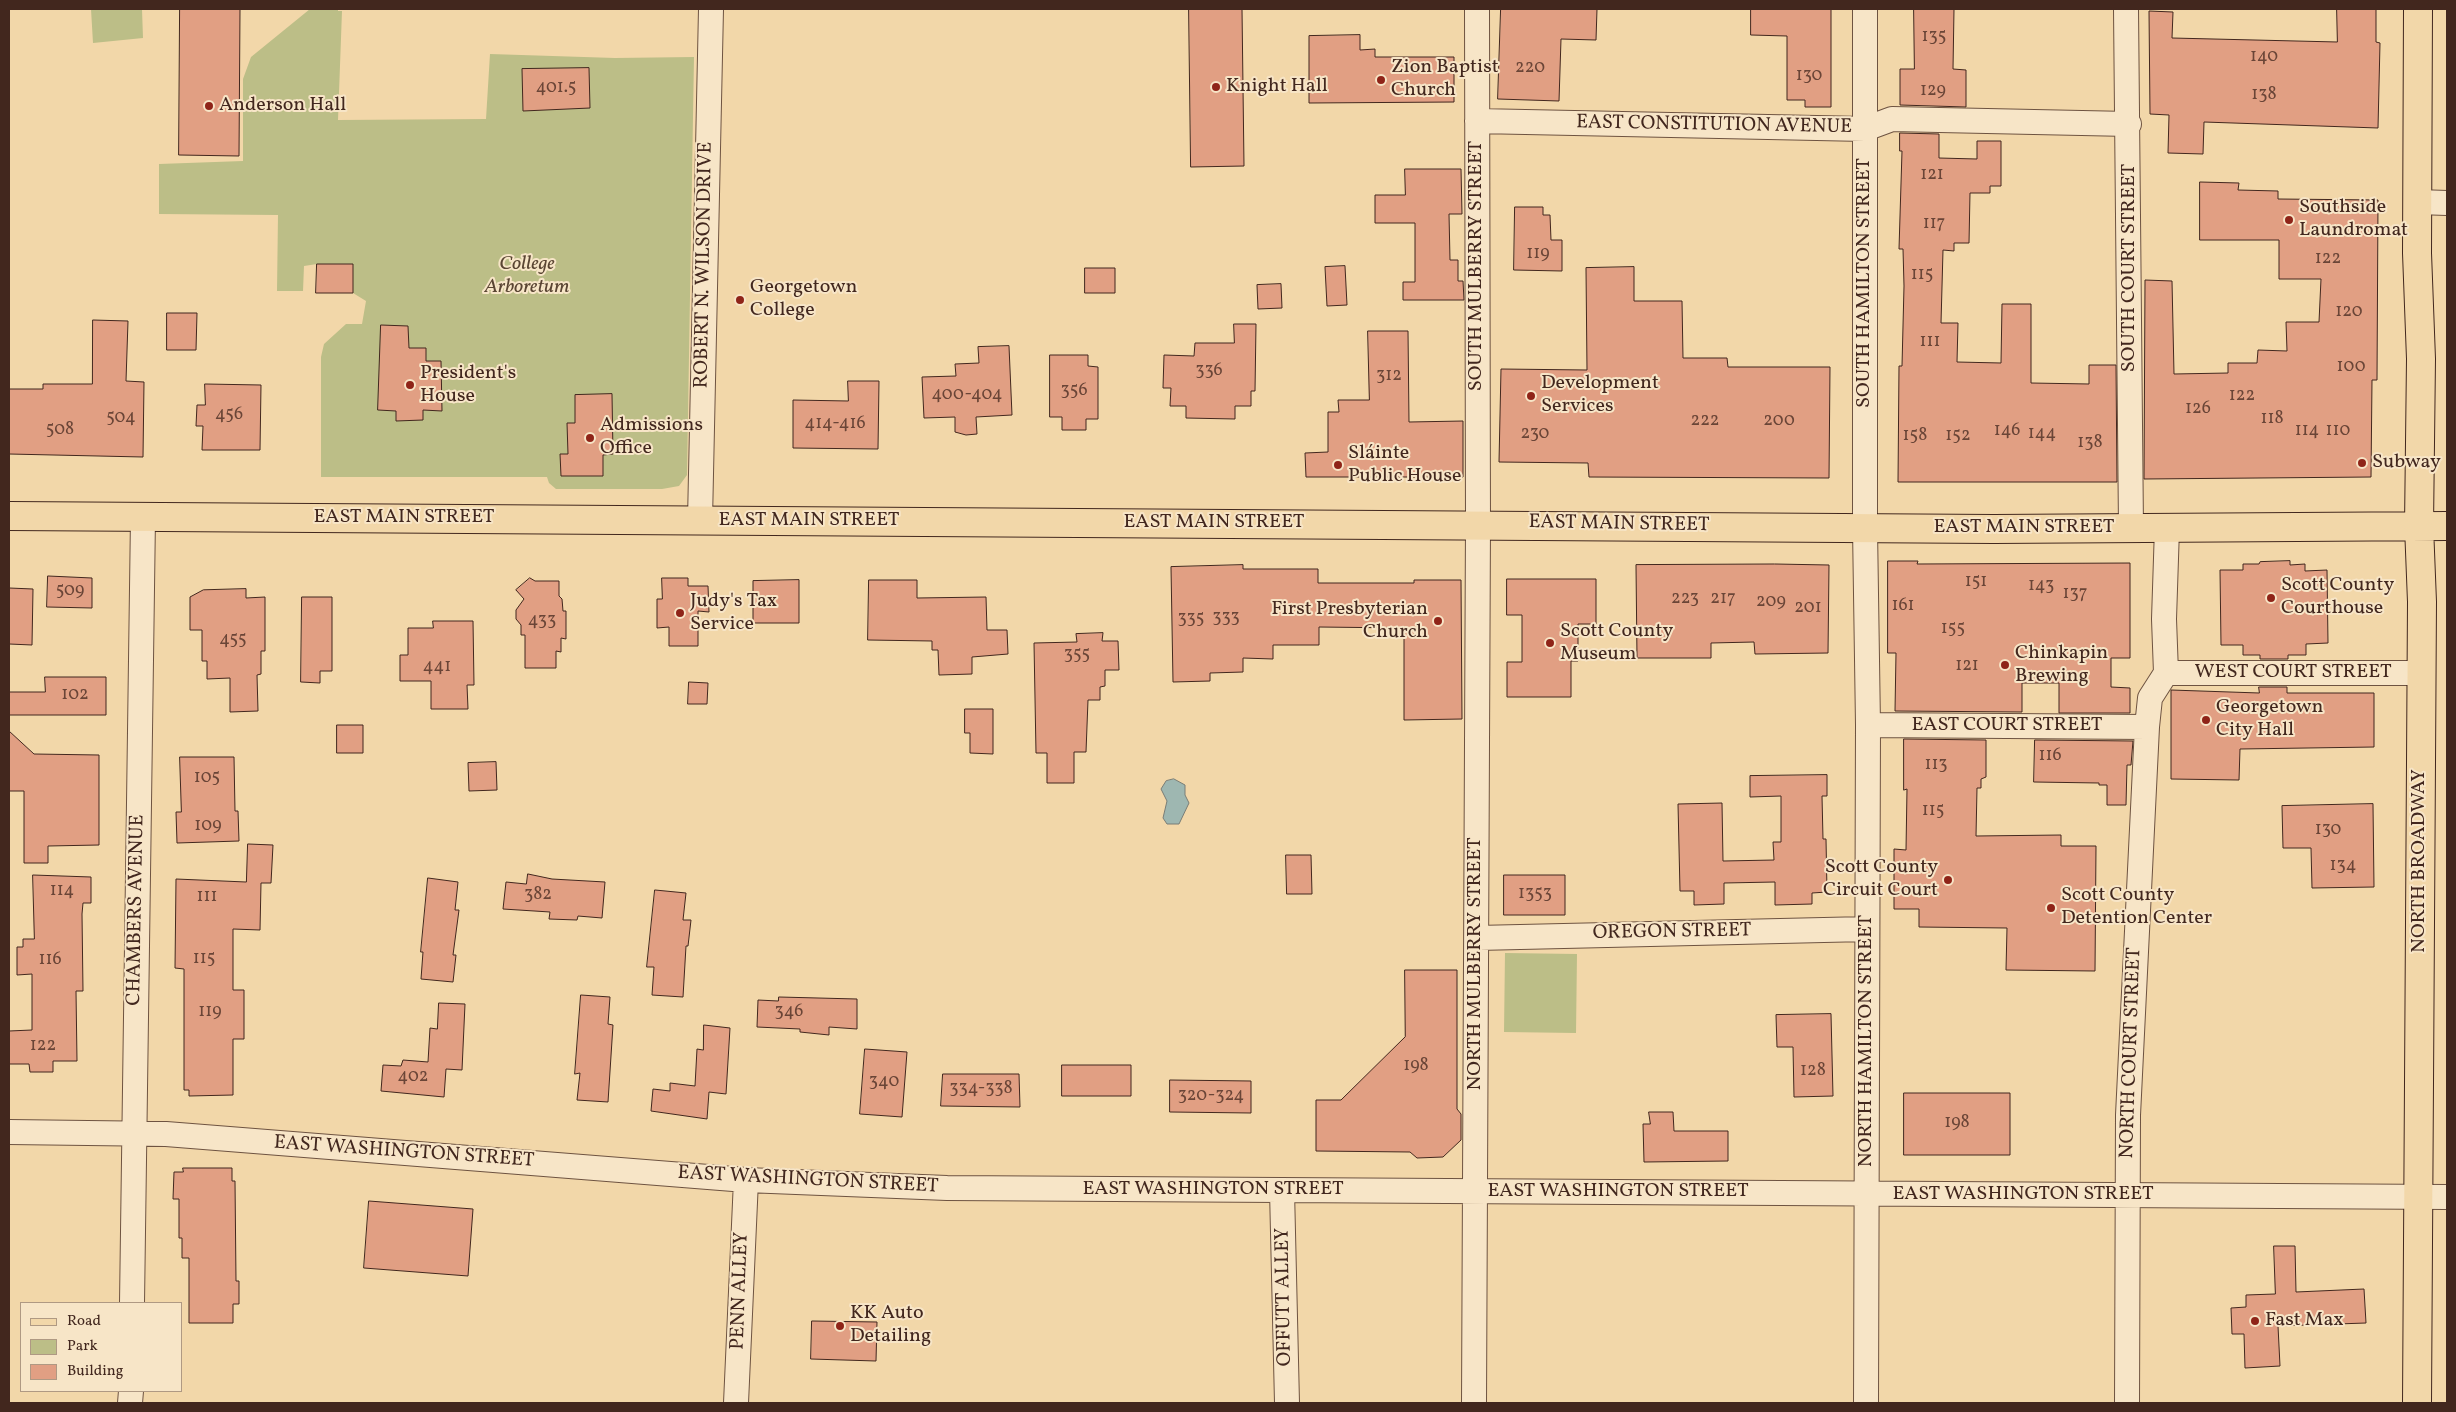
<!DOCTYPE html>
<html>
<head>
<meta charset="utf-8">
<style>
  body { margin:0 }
  #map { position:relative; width:2456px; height:1412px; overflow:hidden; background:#f2d7a9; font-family:Vollkorn,serif }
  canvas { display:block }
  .frame { position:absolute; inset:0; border:10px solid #42271e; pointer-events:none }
  .legend { position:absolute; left:20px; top:1302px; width:162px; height:90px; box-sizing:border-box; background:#f7e5c7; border:1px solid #af9983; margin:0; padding:6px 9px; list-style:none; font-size:15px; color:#42271e }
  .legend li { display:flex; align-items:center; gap:10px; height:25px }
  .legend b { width:25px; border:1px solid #af9983 }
</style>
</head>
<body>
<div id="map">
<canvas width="2456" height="1412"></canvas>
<div class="frame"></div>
<ul class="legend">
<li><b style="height:6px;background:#f2d7a9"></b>Road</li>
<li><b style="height:14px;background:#bcbe87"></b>Park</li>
<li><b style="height:14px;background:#e19f83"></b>Building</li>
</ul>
</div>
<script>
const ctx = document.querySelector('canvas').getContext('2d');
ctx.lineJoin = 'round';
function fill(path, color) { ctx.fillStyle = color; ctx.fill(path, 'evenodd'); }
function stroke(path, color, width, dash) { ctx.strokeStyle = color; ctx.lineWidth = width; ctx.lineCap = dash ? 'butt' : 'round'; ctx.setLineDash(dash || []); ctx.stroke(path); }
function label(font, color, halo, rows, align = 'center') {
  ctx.font = font + ' Vollkorn,serif'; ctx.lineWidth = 4; ctx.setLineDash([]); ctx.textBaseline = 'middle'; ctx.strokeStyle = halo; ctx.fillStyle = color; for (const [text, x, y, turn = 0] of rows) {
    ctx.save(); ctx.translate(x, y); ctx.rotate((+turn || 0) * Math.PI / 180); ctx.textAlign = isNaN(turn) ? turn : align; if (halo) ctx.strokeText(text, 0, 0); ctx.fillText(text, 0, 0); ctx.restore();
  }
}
const green = new Path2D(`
  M 91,9 L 142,9 L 143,38 L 93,43 Z
  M 310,9 L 338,9 L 338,11 L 342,11 L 338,120 L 486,119 L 490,54 L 615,58 L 694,57 L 687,475 L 679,486 L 662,489 L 556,489 L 549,483 L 547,477 L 321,477 L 321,357 L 324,344 L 346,324 L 362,324 L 366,301 L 353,293 L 353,264 L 317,264 L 304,266 L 303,291 L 277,291 L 278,215 L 159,214 L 159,164 L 243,161 L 243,79 L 251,57 Z
  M 1505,953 L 1577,954 L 1576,1033 L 1504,1032 Z`);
const water = new Path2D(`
  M 1174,779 L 1185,785 L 1185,795 L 1189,803 L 1179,824 L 1167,824 L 1163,818 L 1167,801 L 1161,789 L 1166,781 Z`);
const building = new Path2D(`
  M 180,9 L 240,9 L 239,156 L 179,155 Z
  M 1189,9 L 1242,9 L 1244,166 L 1191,167 Z
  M 1501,9 L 1597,9 L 1596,40 L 1561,39 L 1559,101 L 1498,99 Z
  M 1751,9 L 1831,9 L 1831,107 L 1805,107 L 1805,100 L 1787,100 L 1787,36 L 1751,35 Z
  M 1914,9 L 1954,9 L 1953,69 L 1966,70 L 1966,107 L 1900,105 L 1900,69 L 1914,69 Z
  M 2337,9 L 2376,9 L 2376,42 L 2380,43 L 2378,128 L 2204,122 L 2203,154 L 2168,153 L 2169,115 L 2150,114 L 2149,11 L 2173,12 L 2172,38 L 2337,42 Z
  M 1360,35 L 1360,50 L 1375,49 L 1375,57 L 1454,57 L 1454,102 L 1309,103 L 1309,36 Z
  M 589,68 L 590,108 L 523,111 L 522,69 Z
  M 1900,133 L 1939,134 L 1939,158 L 1977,159 L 1977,141 L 2001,141 L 2001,186 L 1990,186 L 1990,193 L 1970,193 L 1969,243 L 1954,243 L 1954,251 L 1943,250 L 1941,323 L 1958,323 L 1957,362 L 2001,363 L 2002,304 L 2031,304 L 2031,383 L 2089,384 L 2089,365 L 2116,365 L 2117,482 L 1898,482 L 1899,366 L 1902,366 L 1904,286 L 1903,249 L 1899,249 L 1902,151 L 1900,151 Z
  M 1405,169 L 1461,169 L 1462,214 L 1449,214 L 1450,260 L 1458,260 L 1458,281 L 1463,281 L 1464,300 L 1403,300 L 1403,282 L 1415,282 L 1415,223 L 1375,223 L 1375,195 L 1405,195 Z
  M 2200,182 L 2239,183 L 2238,190 L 2278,191 L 2278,199 L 2378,200 L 2377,380 L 2372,380 L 2371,477 L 2144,479 L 2145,280 L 2172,281 L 2174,374 L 2228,373 L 2228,363 L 2257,363 L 2258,350 L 2287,351 L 2286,322 L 2319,322 L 2321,279 L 2279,279 L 2279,240 L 2200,240 Z
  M 1515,207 L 1543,207 L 1543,215 L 1550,215 L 1551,240 L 1562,240 L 1562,271 L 1514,270 Z
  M 317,264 L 353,264 L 353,293 L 316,293 Z
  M 1345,266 L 1347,305 L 1327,306 L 1325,267 Z
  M 1634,267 L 1634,301 L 1682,301 L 1683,358 L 1727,358 L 1728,367 L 1830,367 L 1829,478 L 1589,477 L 1588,463 L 1499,462 L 1501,369 L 1587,370 L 1586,268 Z
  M 1085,268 L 1115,268 L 1115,293 L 1085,293 Z
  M 1281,284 L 1282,308 L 1258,309 L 1257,285 Z
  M 167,313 L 197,313 L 196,350 L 167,350 Z
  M 93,320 L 128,321 L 126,381 L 144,382 L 143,457 L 9,454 L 9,389 L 43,389 L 43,384 L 92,384 Z
  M 1234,324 L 1256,324 L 1255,391 L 1251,391 L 1251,406 L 1235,406 L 1235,419 L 1186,418 L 1186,406 L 1170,406 L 1171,388 L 1163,388 L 1164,355 L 1194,356 L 1195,343 L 1234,343 Z
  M 381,325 L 408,326 L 409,348 L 426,348 L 426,361 L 441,361 L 442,411 L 423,410 L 423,420 L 396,421 L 396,411 L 378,410 Z
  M 1368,331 L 1408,331 L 1409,422 L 1463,421 L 1463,477 L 1306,477 L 1305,453 L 1328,452 L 1328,412 L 1339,412 L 1338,400 L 1369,400 Z
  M 1009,346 L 1012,415 L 976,417 L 977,434 L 966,435 L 955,432 L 955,417 L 924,418 L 922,377 L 956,376 L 955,364 L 979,363 L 978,347 Z
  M 1050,355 L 1088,355 L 1088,366 L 1098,367 L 1098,419 L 1086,419 L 1086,430 L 1062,430 L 1062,417 L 1050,417 Z
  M 848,381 L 879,381 L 878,449 L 793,448 L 793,400 L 848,401 Z
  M 205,384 L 261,385 L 260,450 L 202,450 L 203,426 L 196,426 L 197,405 L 205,405 Z
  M 612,394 L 613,454 L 603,455 L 603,476 L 561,476 L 560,454 L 568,454 L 567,423 L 575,423 L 575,395 Z
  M 1888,561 L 1918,561 L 1917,564 L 2130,563 L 2130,658 L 2111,658 L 2111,687 L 2130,688 L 2130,713 L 2059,713 L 2059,683 L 2022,683 L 2022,712 L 1895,711 L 1896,653 L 1888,653 Z
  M 2290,561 L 2290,565 L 2305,564 L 2305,571 L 2327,570 L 2328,643 L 2306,644 L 2306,655 L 2288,655 L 2288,659 L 2260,659 L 2260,655 L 2243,655 L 2243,645 L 2221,645 L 2220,570 L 2243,570 L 2243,564 L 2259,564 L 2260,562 Z
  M 1775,564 L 1829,565 L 1828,653 L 1755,654 L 1754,642 L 1711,643 L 1711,658 L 1637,658 L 1636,565 Z
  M 1243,565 L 1243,569 L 1318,569 L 1318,583 L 1414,583 L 1414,580 L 1461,580 L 1462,719 L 1404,720 L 1404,628 L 1319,627 L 1319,645 L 1273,645 L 1273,659 L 1243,658 L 1243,672 L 1210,673 L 1210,681 L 1173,682 L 1171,567 Z
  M 48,576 L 92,578 L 92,608 L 47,607 Z
  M 530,578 L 535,581 L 559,581 L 559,596 L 562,599 L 563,611 L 566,611 L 566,639 L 561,638 L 561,652 L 556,651 L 556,668 L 525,668 L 525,635 L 521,635 L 521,625 L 516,619 L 516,610 L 524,599 L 516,590 Z
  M 662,578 L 688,578 L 688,586 L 708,586 L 709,612 L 698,611 L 698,646 L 669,646 L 669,627 L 657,628 L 657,599 L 662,599 Z
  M 1507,579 L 1596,579 L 1596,624 L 1578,624 L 1578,661 L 1571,661 L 1571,697 L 1507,697 L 1507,662 L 1522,662 L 1522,615 L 1507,615 Z
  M 799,580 L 799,623 L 753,623 L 753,581 Z
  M 869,580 L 917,580 L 917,598 L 986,597 L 987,630 L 1007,630 L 1008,654 L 972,657 L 972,674 L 939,675 L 938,650 L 932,650 L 932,641 L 868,640 Z
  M 9,588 L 33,589 L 32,645 L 9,644 Z
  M 246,589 L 246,598 L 265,597 L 265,651 L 261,651 L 261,674 L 257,675 L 258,711 L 230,712 L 230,678 L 207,679 L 207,661 L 202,661 L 202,630 L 190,630 L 190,597 L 203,590 Z
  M 302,597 L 332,597 L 332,671 L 320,671 L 320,683 L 301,682 Z
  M 433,621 L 473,621 L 474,685 L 467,685 L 468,709 L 431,709 L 431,681 L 400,681 L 400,655 L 408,655 L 408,628 L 433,628 Z
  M 1103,633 L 1102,641 L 1118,641 L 1119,670 L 1105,670 L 1105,686 L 1100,687 L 1100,700 L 1088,700 L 1086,752 L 1074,752 L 1074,783 L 1047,783 L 1047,753 L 1036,753 L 1034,643 L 1077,642 L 1076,634 Z
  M 45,677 L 106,677 L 106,715 L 9,715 L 9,692 L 45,692 Z
  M 689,682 L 708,683 L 707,704 L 688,704 Z
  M 2259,687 L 2287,687 L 2287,693 L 2374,693 L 2374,747 L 2240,749 L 2239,780 L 2171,779 L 2171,690 L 2259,693 Z
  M 965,709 L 993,709 L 993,754 L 970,753 L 970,733 L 965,733 Z
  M 337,725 L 363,725 L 363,753 L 337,753 Z
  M 9,731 L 34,754 L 99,755 L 99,845 L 48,846 L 48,863 L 24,863 L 24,791 L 9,791 Z
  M 1904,739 L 1986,740 L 1986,777 L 1981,779 L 1981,788 L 1977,788 L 1976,836 L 2061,835 L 2061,846 L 2096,846 L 2095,971 L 2006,970 L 2007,928 L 1919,927 L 1919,909 L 1894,909 L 1894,849 L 1906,850 L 1907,789 L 1904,790 Z
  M 2035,740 L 2133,741 L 2131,765 L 2127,765 L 2126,805 L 2107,805 L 2107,785 L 2099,785 L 2099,783 L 2034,782 Z
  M 180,757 L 234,757 L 235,811 L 238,811 L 239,841 L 177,843 L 176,812 L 181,812 Z
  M 496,762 L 497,790 L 469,791 L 468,763 Z
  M 1827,775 L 1827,796 L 1822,796 L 1823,839 L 1826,839 L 1827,892 L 1812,893 L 1812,904 L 1775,905 L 1775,882 L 1724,883 L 1724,904 L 1694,905 L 1694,891 L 1680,891 L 1678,804 L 1722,803 L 1723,861 L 1774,860 L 1773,842 L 1781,842 L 1781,796 L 1750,797 L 1750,776 Z
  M 2373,804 L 2374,887 L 2312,888 L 2311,848 L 2283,848 L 2282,806 Z
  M 248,844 L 273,845 L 271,883 L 261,883 L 260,930 L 233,929 L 233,990 L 244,990 L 244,1039 L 233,1039 L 233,1095 L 189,1096 L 189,1090 L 184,1090 L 184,969 L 175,968 L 176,879 L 246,882 Z
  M 1286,855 L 1311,855 L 1312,894 L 1287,894 Z
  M 528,874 L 552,879 L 605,882 L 602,918 L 578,916 L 577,920 L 549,919 L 550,912 L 503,909 L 506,882 L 526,884 Z
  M 33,875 L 91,877 L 91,903 L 83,903 L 82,914 L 83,991 L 76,991 L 77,1061 L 53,1061 L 53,1072 L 30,1072 L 29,1064 L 9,1064 L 9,1031 L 32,1030 L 32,974 L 17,975 L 17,947 L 23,947 L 23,939 L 34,939 Z
  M 1504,875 L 1565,875 L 1565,915 L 1504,915 Z
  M 428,878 L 458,882 L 455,910 L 459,910 L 453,955 L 456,955 L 453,982 L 421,979 L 423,952 L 421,952 Z
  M 655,890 L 686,893 L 683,920 L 691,920 L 688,946 L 686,946 L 683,997 L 652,995 L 654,967 L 647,967 Z
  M 1405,970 L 1457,970 L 1457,1109 L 1461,1114 L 1461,1140 L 1443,1157 L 1417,1158 L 1410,1152 L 1316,1151 L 1316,1100 L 1341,1100 L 1405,1037 Z
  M 581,995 L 610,997 L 608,1024 L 613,1025 L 608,1102 L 577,1100 L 580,1073 L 575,1074 Z
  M 779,997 L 857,999 L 857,1029 L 829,1027 L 829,1035 L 800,1032 L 800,1029 L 757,1027 L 758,1000 L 778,1001 Z
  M 439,1003 L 465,1004 L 462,1070 L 446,1069 L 444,1097 L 381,1091 L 383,1065 L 401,1066 L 403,1060 L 428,1062 L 430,1028 L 437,1029 Z
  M 1831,1014 L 1833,1096 L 1794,1097 L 1793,1047 L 1777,1047 L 1776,1015 Z
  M 704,1025 L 730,1028 L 726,1094 L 709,1092 L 707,1119 L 651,1111 L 653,1089 L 670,1091 L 670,1083 L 695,1086 L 697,1049 L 703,1050 Z
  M 865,1049 L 907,1052 L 902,1117 L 860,1114 Z
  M 1062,1065 L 1131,1065 L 1131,1096 L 1062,1096 Z
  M 943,1074 L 1019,1074 L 1020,1107 L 941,1106 Z
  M 1170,1080 L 1251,1081 L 1251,1113 L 1170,1112 Z
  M 1904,1093 L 2010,1093 L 2010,1155 L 1904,1155 Z
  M 1649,1112 L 1673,1112 L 1674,1131 L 1728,1131 L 1728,1161 L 1644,1162 L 1643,1124 L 1650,1124 Z
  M 183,1168 L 232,1168 L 232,1181 L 235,1181 L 236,1281 L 239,1281 L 239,1304 L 233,1304 L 233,1323 L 189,1323 L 189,1258 L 182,1258 L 182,1238 L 179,1238 L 179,1199 L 173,1199 L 174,1172 L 183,1172 Z
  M 369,1201 L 473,1209 L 468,1276 L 364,1268 Z
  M 2274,1246 L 2295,1246 L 2296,1292 L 2364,1289 L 2366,1323 L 2278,1326 L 2280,1366 L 2245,1368 L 2244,1334 L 2232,1334 L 2231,1308 L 2246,1307 L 2246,1295 L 2275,1294 Z
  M 812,1321 L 877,1322 L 876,1361 L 811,1359 Z`);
const minor = new Path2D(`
  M 1865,9 L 1865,528 L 1868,725 L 1866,1403
  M 2126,9 L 2131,528
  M 1477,121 L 1865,129 L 1892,119 L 2129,124
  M 2418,202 L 2447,203
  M 700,520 L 711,9
  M 2166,673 L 2420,673
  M 1868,725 L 2147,727
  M 1477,938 L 1867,929
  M 9,1132 L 166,1134 L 746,1180 L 947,1188 L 2447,1197
  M 1282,1190 L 1287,1403
  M 132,1303 L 143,517
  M 130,1403 L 131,1391
  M 736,1403 L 746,1180
  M 1474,1403 L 1478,524 L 1477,9
  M 2127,1403 L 2128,1115 L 2147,727 L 2150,698 L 2166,673 L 2164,619 L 2167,528`);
const major = new Path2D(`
  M 9,516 L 1994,529 L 2447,526
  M 2417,1403 L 2422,602 L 2419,526 L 2421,359 L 2417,253 L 2418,9`);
const markers = [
  [1381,80,5,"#8f2418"],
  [1216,87,5,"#8f2418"],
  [209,106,5,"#8f2418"],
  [2289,220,5,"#8f2418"],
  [740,300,5,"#8f2418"],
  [410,385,5,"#8f2418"],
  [1531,396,5,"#8f2418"],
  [590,438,5,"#8f2418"],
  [2362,463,5,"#8f2418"],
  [1338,465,5,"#8f2418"],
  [2271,598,5,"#8f2418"],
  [680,613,5,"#8f2418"],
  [1438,621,5,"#8f2418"],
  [1550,643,5,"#8f2418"],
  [2005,665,5,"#8f2418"],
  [2206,720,5,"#8f2418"],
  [1948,880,5,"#8f2418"],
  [2051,908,5,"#8f2418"],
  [2255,1321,5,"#8f2418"],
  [840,1326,5,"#8f2418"]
];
const numberNames = [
  ["135",1934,38],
  ["140",2264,58],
  ["220",1530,69],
  ["130",1809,77],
  ["401.5",556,89],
  ["129",1933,92],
  ["138",2264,96],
  ["121",1932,176],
  ["117",1934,225],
  ["119",1538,255],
  ["122",2328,260],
  ["115",1922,276],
  ["120",2349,313],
  ["111",1930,343],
  ["100",2351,368],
  ["336",1209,372],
  ["312",1389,377],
  ["356",1074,392],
  ["400-404",967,396],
  ["122",2242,397],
  ["126",2198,410],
  ["456",229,416],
  ["504",121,419],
  ["118",2272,420],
  ["222",1705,422],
  ["200",1779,422],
  ["414-416",835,425],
  ["508",60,431],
  ["146",2007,432],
  ["114",2307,432],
  ["110",2338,432],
  ["230",1535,435],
  ["144",2042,435],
  ["158",1915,437],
  ["152",1958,437],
  ["138",2090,444],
  ["151",1976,583],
  ["143",2041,587],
  ["509",70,592],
  ["137",2075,595],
  ["223",1685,600],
  ["217",1723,600],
  ["209",1771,603],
  ["161",1903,607],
  ["201",1808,609],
  ["333",1226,619],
  ["335",1191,620],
  ["433",542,622],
  ["155",1953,630],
  ["455",233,641],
  ["355",1077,656],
  ["121",1967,667],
  ["441",437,668],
  ["102",75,696],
  ["116",2050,757],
  ["113",1936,766],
  ["105",207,779],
  ["115",1933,812],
  ["109",208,827],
  ["130",2328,831],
  ["134",2343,867],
  ["114",62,892],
  ["1353",1535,895],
  ["382",538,896],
  ["111",207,898],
  ["115",204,960],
  ["116",50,961],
  ["119",210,1013],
  ["346",789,1013],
  ["122",43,1047],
  ["198",1416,1067],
  ["128",1813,1072],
  ["402",413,1078],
  ["340",884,1083],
  ["334-338",981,1090],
  ["320-324",1211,1097],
  ["198",1957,1124]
];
const poiNames = [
  ["Zion Baptist",1391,68],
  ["Church",1391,91],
  ["Knight Hall",1226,87],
  ["Anderson Hall",219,106],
  ["Southside",2299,208],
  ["Laundromat",2299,231],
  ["Georgetown",750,288],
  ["College",750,311],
  ["President's",420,374],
  ["House",420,397],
  ["Development",1541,384],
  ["Services",1541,407],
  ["Admissions",600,426],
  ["Office",600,449],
  ["Sláinte",1348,454],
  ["Public House",1348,477],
  ["Subway",2372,463],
  ["Scott County",2281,586],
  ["Courthouse",2281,609],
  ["Judy's Tax",690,602],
  ["Service",690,625],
  ["First Presbyterian",1428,610,"right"],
  ["Church",1428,633,"right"],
  ["Scott County",1560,632],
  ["Museum",1560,655],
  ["Chinkapin",2015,654],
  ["Brewing",2015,677],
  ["Georgetown",2216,708],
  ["City Hall",2216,731],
  ["Scott County",1938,868,"right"],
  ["Circuit Court",1938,891,"right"],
  ["Scott County",2061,896],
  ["Detention Center",2061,919],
  ["KK Auto",850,1314],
  ["Detailing",850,1337],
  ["Fast Max",2265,1321]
];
const streetNames = [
  ["EAST CONSTITUTION AVENUE",1714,126,1],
  ["ROBERT N. WILSON DRIVE",705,265,-89],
  ["SOUTH MULBERRY STREET",1477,266,-90],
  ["SOUTH COURT STREET",2130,268,-90],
  ["SOUTH HAMILTON STREET",1865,283,-90],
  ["EAST MAIN STREET",404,518],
  ["EAST MAIN STREET",809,521],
  ["EAST MAIN STREET",1214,523],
  ["EAST MAIN STREET",1619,525,1],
  ["EAST MAIN STREET",2024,528],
  ["WEST COURT STREET",2293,673],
  ["EAST COURT STREET",2007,726],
  ["NORTH BROADWAY",2420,861,-90],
  ["CHAMBERS AVENUE",137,910,-89],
  ["OREGON STREET",1672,933,-1],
  ["NORTH MULBERRY STREET",1476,964,-90],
  ["NORTH HAMILTON STREET",1867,1041,-90],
  ["NORTH COURT STREET",2132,1053,-88],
  ["EAST WASHINGTON STREET",404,1153,4],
  ["EAST WASHINGTON STREET",808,1181,3],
  ["EAST WASHINGTON STREET",1213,1190],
  ["EAST WASHINGTON STREET",1618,1192],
  ["EAST WASHINGTON STREET",2023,1195],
  ["PENN ALLEY",741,1291,-88],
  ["OFFUTT ALLEY",1285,1297,-91]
];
const parkNames = [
  ["College",527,265],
  ["Arboretum",527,288]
];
fill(green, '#bcbe87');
fill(water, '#9eb7b1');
stroke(water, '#797d76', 1);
fill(building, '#e19f83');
stroke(building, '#42271e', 1);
stroke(minor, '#6e5341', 26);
stroke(major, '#42271e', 30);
stroke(minor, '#f7e5c7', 24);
stroke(major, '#f2d7a9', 28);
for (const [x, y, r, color] of markers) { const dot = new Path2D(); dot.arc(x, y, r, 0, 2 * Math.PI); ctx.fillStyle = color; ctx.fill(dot); stroke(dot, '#f7e5c7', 2); }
label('18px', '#6a4537', null, numberNames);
label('20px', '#42271e', '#f7e5c7', poiNames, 'left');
label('20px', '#42271e', '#f7e5c7', streetNames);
label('italic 20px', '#5a4533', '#f7e5c7', parkNames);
</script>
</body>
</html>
